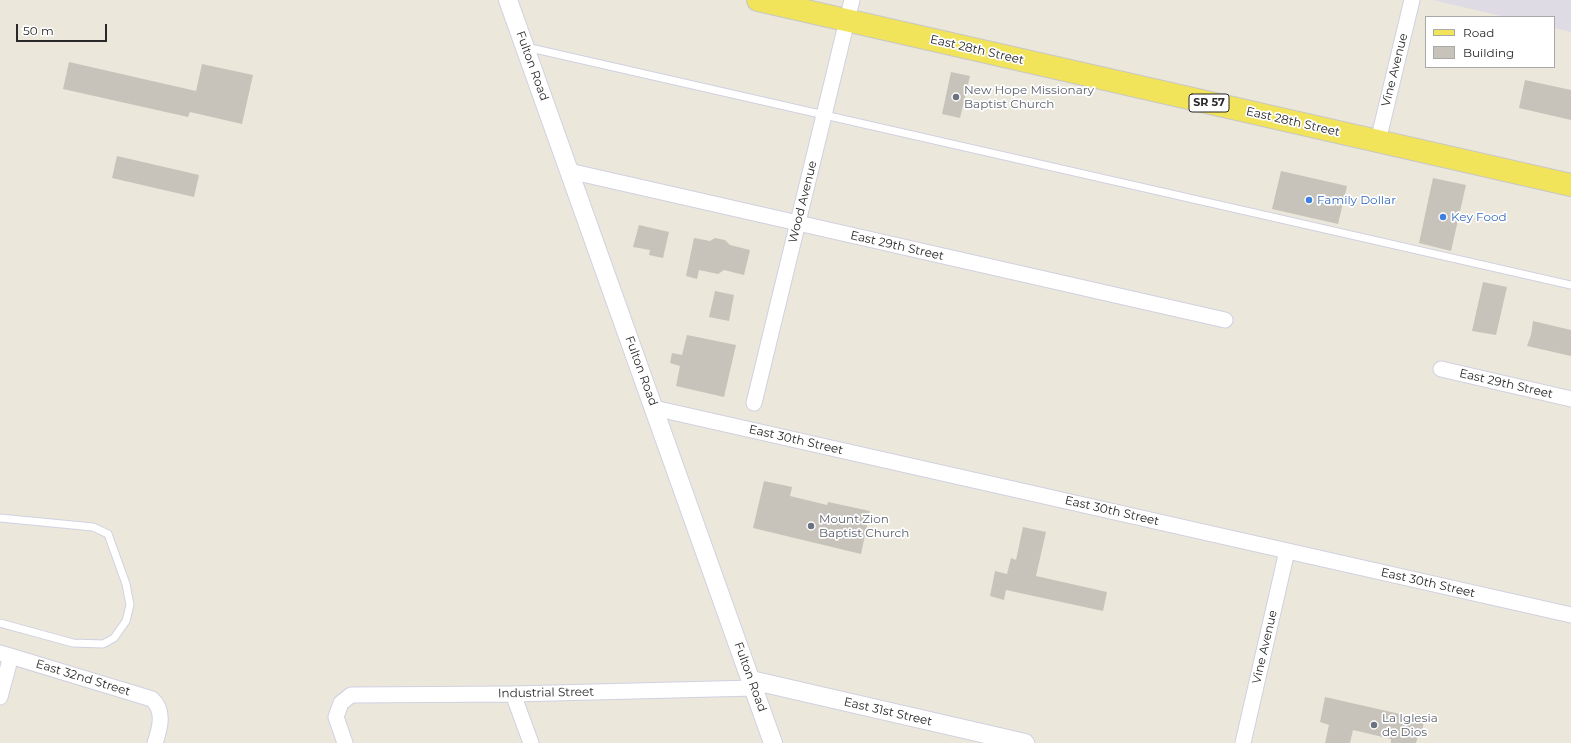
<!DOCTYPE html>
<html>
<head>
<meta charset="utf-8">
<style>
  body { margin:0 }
  #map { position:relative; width:1571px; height:743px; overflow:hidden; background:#ece7db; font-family:Montserrat,sans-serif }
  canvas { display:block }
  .legend { position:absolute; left:1425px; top:16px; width:130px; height:52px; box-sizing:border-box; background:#fff; border:1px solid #a9a9a9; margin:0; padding:5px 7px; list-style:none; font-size:12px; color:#292929 }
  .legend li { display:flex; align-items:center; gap:8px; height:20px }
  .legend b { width:20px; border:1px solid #a9a9a9 }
  .scale { position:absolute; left:16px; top:24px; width:91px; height:18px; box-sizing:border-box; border:2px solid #292929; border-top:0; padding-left:5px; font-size:12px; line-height:14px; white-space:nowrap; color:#292929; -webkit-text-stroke:3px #fff; paint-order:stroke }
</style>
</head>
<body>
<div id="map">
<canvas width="1571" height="743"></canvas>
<ul class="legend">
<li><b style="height:5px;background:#f1e45a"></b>Road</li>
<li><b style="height:11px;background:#c7c3ba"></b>Building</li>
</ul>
<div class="scale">50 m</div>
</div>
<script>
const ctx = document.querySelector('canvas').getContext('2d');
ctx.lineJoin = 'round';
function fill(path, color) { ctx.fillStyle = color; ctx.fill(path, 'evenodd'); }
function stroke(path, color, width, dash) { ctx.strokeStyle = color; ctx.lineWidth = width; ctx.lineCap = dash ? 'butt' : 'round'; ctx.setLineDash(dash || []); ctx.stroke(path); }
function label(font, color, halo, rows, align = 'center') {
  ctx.font = font + ' Montserrat,sans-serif'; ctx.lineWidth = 3.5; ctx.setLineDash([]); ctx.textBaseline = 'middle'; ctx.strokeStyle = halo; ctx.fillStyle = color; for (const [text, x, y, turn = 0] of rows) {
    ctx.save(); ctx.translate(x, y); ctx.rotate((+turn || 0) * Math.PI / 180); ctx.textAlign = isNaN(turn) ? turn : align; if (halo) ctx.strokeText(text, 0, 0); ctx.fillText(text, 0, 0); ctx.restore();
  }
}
const industrial = new Path2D(`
  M 1433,0 L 1571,0 L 1571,32 L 1554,28 L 1554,17 L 1505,17 Z`);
const building = new Path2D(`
  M 69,62 L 196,91 L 202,64 L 253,75 L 242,124 L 190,112 L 188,117 L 63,89 Z
  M 951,72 L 970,76 L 960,118 L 942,114 Z
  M 1525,80 L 1571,90 L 1571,120 L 1519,108 Z
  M 117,156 L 199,175 L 194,197 L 112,178 Z
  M 1281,171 L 1347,186 L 1338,224 L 1272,209 Z
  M 1433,178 L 1466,185 L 1451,251 L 1419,243 Z
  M 639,225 L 669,232 L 663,258 L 649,255 L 650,250 L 633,247 Z
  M 694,238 L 710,241 L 715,238 L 725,240 L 730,245 L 750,250 L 744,275 L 724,270 L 718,274 L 699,270 L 697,279 L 686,276 Z
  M 1483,282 L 1507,287 L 1496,335 L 1472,331 Z
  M 715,291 L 734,295 L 729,321 L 709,317 Z
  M 1533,321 L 1571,330 L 1571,356 L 1527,346 L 1531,335 Z
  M 687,335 L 736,345 L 724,397 L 676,386 L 680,366 L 670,363 L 672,353 L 682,355 Z
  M 764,481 L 792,487 L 790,496 L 827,505 L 828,502 L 870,511 L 861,554 L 753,528 Z
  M 1023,527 L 1046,532 L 1036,576 L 1107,592 L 1103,611 L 1006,590 L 1004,600 L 990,596 L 995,571 L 1007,574 L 1011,558 L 1016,560 Z
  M 1325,697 L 1422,719 L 1421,721 L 1424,721 L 1421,737 L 1418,736 L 1416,743 L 1391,743 L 1391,739 L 1353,730 L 1350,743 L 1325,743 L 1329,725 L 1320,722 Z`);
const service = new Path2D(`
  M 526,47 L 1571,285
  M 0,518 L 93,527 L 108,534 L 126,584 L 130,605 L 126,621 L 114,638 L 103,644 L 73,643 L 0,623`);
const minor = new Path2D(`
  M 1378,141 L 1412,0
  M 569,171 L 1225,320
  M 1441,369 L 1571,399
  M 754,403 L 852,0
  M 654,408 L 1571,615
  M 0,653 L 152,699 C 165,711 160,728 155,743
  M 513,694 L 531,743
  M 0,697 L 11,656
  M 345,743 L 336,717 L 341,703 L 351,695 L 513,694 L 754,688
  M 1243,743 L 1287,551`);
const tertiary = new Path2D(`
  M 508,0 L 773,743
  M 751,680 L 1025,743`);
const primary = new Path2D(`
  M 758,0 L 1571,185`);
const markers = [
  [956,97,4,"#6b7280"],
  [1309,200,4,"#3f7fe0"],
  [1443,217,4,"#3f7fe0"],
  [811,526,4,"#6b7280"],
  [1374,725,4,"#6b7280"]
];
const shields = [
  [1209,103,40]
];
const shieldNames = [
  ["SR 57",1209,103]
];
const streetNames = [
  ["East 28th Street",977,50,13],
  ["Fulton Road",532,66,70],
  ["Vine Avenue",1395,70,-76],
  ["East 28th Street",1293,122,13],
  ["Wood Avenue",803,202,-76],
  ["East 29th Street",897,246,13],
  ["Fulton Road",641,371,70],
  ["East 29th Street",1506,384,13],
  ["East 30th Street",796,440,13],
  ["East 30th Street",1112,511,13],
  ["East 30th Street",1428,583,13],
  ["Vine Avenue",1265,647,-77],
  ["Fulton Road",750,677,70],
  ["East 32nd Street",83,678,17],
  ["Industrial Street",546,693,-1],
  ["East 31st Street",888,712,13]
];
const worshipNames = [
  ["New Hope Missionary",964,90],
  ["Baptist Church",964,104],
  ["Mount Zion",819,519],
  ["Baptist Church",819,533],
  ["La Iglesia",1382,718],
  ["de Dios",1382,732]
];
const shopNames = [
  ["Family Dollar",1317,200],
  ["Key Food",1451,217]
];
fill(industrial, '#dfdbe4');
fill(building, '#c7c3ba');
stroke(service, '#d0d1e2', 9);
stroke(minor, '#d0d1e2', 17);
stroke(tertiary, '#d0d1e2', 20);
stroke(primary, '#c7c7c7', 24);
stroke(service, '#fff', 7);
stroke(minor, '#fff', 15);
stroke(tertiary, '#fff', 18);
stroke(primary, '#f1e45a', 22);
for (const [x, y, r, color] of markers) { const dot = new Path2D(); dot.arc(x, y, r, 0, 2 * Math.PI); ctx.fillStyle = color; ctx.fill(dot); stroke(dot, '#fff', 1.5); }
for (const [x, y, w] of shields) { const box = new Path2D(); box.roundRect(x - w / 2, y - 9, w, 18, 3); ctx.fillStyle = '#fff'; ctx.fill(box); stroke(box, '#292929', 1); }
label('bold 11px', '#292929', null, shieldNames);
label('12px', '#292929', '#fff', streetNames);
label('12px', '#5b616d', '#fff', worshipNames, 'left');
label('12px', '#366cbe', '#fff', shopNames, 'left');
</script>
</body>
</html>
